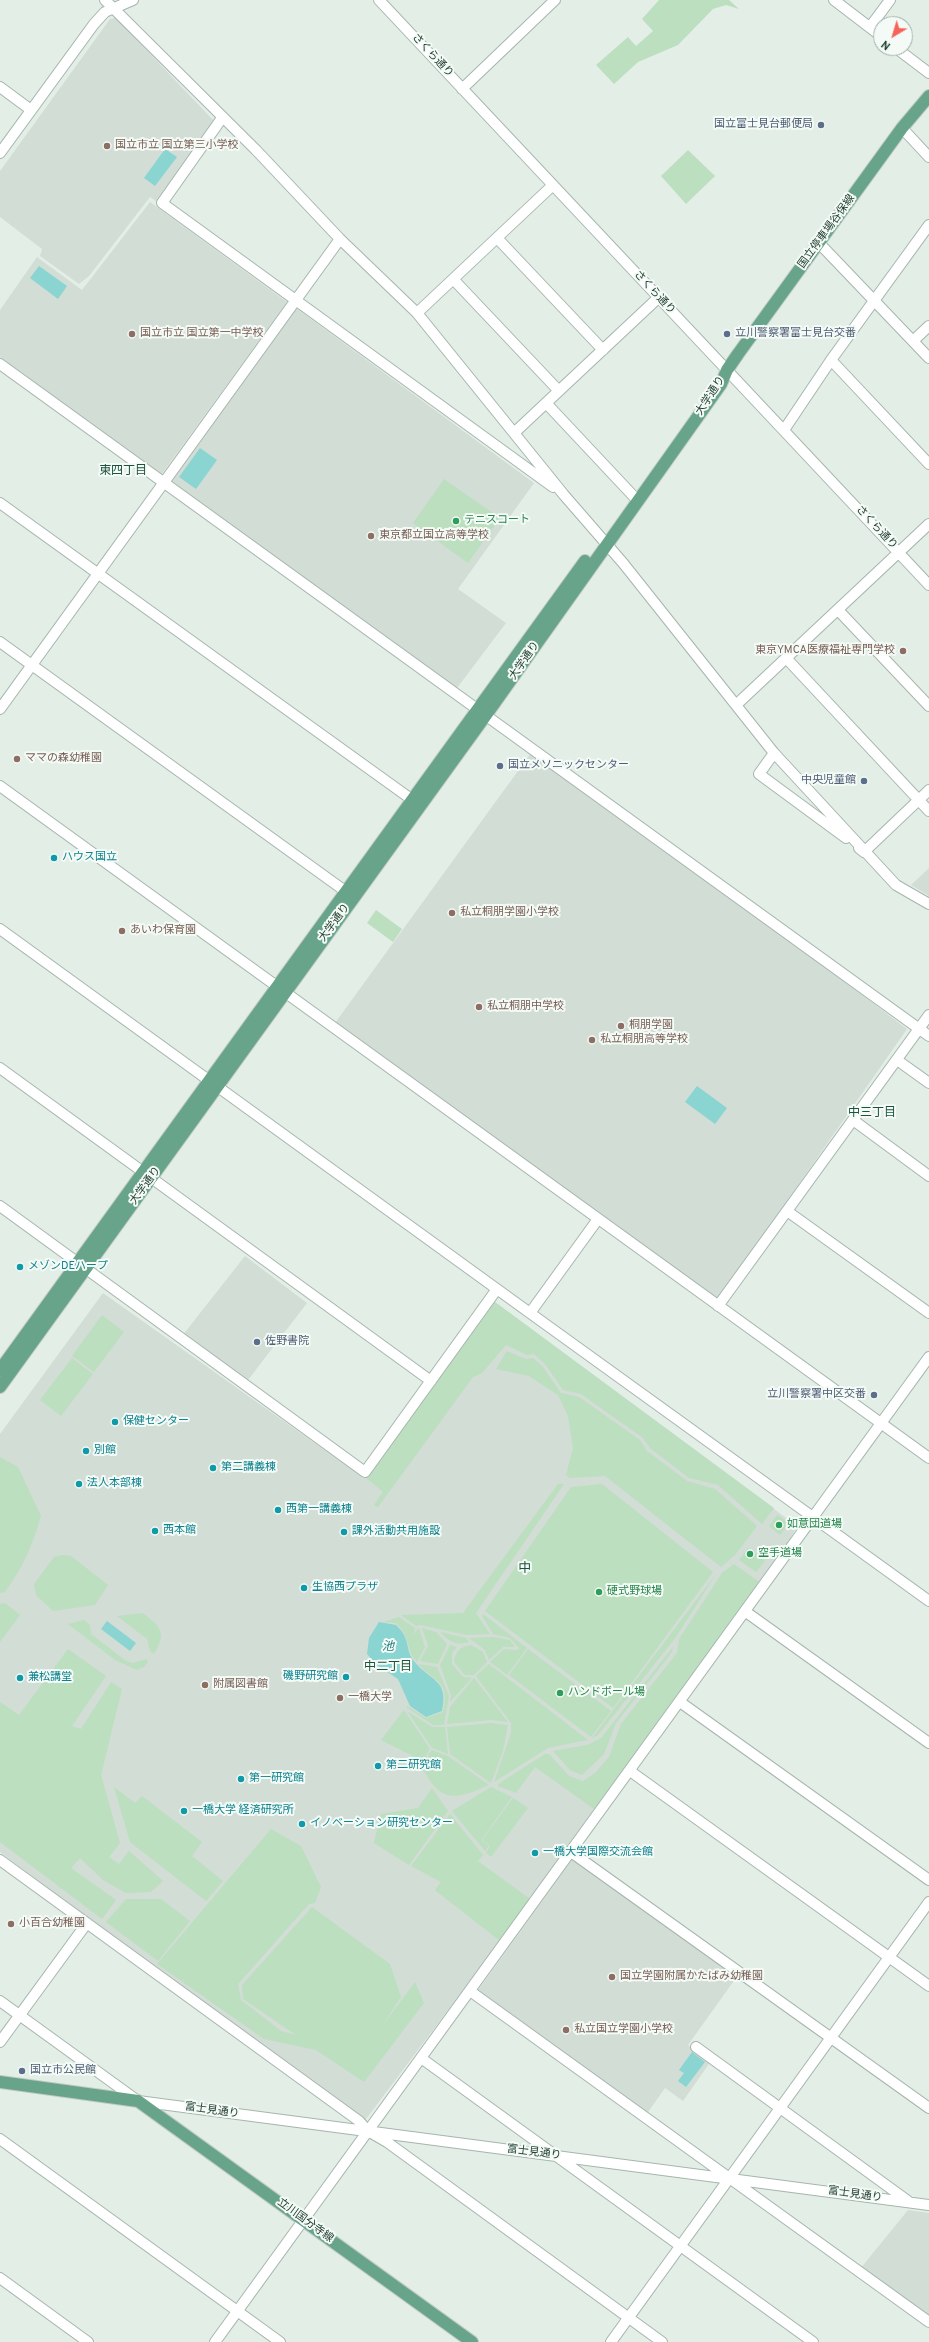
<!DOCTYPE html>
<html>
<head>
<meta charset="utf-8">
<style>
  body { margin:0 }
  #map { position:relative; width:929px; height:2342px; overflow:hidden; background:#e3eee7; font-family:Overpass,sans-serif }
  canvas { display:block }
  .north { position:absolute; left:873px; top:16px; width:40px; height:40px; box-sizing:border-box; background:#f4faf6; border:1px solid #a0b0a8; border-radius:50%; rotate:218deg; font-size:11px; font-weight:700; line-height:16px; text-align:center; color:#224032 }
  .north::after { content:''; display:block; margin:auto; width:14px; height:18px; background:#f5635a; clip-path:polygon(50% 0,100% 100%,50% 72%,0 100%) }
</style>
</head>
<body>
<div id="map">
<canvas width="929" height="2342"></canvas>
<div class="north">N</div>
</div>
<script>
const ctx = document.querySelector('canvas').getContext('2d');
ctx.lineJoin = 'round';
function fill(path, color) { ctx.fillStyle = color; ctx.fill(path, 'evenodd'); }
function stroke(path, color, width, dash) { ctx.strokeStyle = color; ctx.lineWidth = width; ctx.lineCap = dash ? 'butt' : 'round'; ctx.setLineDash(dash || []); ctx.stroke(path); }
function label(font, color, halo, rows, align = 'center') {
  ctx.font = font + ' Overpass,"Noto Sans JP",sans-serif'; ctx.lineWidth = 4; ctx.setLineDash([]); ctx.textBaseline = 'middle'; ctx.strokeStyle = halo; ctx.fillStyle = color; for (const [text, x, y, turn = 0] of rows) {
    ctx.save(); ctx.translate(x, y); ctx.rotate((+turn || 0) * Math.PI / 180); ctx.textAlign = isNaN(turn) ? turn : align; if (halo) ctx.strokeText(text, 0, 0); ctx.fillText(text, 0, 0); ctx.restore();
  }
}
const built = new Path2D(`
  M 116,18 L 214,121 L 157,202 L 150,197 L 89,276 L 79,284 L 40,256 L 42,249 L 0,217 L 0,171 L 110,19 Z
  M 150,202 L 287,302 L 161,475 L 0,357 L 0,310 L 37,257 L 82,290 Z
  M 296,308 L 534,483 L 458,589 L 506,623 L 457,688 L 171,482 Z
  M 531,753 L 792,942 L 907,1029 L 718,1300 L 335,1023 Z
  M 929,868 L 929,896 L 911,885 Z
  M 245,1256 L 307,1303 L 245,1384 L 182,1336 Z
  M 103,1293 L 364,1478 L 495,1302 L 797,1526 L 765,1586 L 594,1809 L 500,1941 L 363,2123 L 0,1852 L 0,1434 Z
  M 574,1857 L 738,1975 L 688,2045 L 711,2061 L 683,2101 L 665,2088 L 646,2115 L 476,1993 Z
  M 908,2210 L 929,2213 L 929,2319 L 860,2269 Z`);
const green = new Path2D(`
  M 659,0 L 729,0 L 739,9 L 726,5 L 713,9 L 678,45 L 638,62 L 614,84 L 596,65 L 628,37 L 636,46 L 653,31 L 642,19 Z
  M 688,150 L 715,176 L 686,204 L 661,176 Z
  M 444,479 L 500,518 L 468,563 L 413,523 Z
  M 376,910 L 402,929 L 393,942 L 367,923 Z
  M 495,1302 L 774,1508 L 762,1524 L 718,1485 L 689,1478 L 650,1448 L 643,1438 L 581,1394 L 563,1390 L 545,1364 L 534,1354 L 527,1355 L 506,1345 L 482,1373 L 473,1377 L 378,1507 L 374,1505 L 383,1492 L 365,1477 Z
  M 102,1315 L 124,1332 L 94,1372 L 72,1356 Z
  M 507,1351 L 526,1359 L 533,1358 L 543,1367 L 561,1393 L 579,1397 L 640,1440 L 647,1451 L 687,1481 L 715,1489 L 757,1526 L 735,1555 L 721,1567 L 605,1476 L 570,1478 L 566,1475 L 573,1448 L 568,1416 L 558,1395 L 529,1376 L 496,1369 Z
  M 72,1358 L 93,1374 L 61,1416 L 40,1400 Z
  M 0,1457 L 18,1467 L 41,1516 C 32,1546 23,1567 5,1592 L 0,1593 Z
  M 558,1484 L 564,1484 L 476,1613 L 490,1634 L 467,1635 L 420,1625 L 416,1626 L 401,1615 L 463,1613 Z
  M 602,1484 L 713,1572 L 613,1708 L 485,1611 L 571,1487 Z
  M 777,1515 L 789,1523 L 780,1535 L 769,1526 Z
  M 748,1548 L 765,1561 L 756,1572 L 739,1560 Z
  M 62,1555 L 71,1556 L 108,1585 L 95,1605 L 53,1611 L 36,1595 L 34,1584 L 54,1557 Z
  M 734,1564 L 765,1586 L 594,1809 L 535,1767 L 516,1793 L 498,1786 L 498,1784 L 545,1754 L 549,1754 L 569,1776 L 583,1781 L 595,1773 L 609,1757 L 621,1724 L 677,1653 L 679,1639 L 722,1573 Z
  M 716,1574 L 676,1637 L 598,1735 L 592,1738 Z
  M 5,1603 L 20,1615 L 0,1642 L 0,1604 Z
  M 143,1613 C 161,1627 167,1633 154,1654 L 150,1651 L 147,1639 L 117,1616 Z
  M 483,1614 L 527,1648 L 507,1675 L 490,1662 L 504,1649 L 517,1650 L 519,1648 L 510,1638 L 493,1634 L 482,1616 Z
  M 399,1617 L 415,1628 L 414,1634 L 419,1628 L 425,1647 L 417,1662 C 406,1652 411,1637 396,1623 L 383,1622 Z
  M 84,1620 L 90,1625 L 91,1634 L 126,1661 L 133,1663 L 146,1659 L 148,1662 L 144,1667 L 137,1670 L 115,1660 L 68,1624 Z
  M 422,1628 L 436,1632 L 447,1644 L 438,1664 L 420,1661 L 428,1646 Z
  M 440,1632 L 466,1638 L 469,1642 C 455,1646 450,1642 440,1632 Z
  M 493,1637 L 510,1640 L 515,1647 L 503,1647 L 489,1660 L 485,1650 L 469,1638 Z
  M 450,1645 L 457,1647 L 452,1653 L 452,1664 L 463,1677 L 472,1678 L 450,1702 L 451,1695 L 440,1665 Z
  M 471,1645 L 483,1652 L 487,1662 L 474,1675 L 465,1675 L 454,1662 C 456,1650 460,1647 471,1645 Z
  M 673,1647 L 672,1652 L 616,1723 L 604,1754 L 582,1775 L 570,1770 L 553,1751 L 587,1745 L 601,1738 Z
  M 68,1649 L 106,1676 L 72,1726 L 81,1729 L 111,1682 L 122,1689 L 101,1775 L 120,1843 L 109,1857 L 119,1864 L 129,1851 L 163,1881 L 151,1892 L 126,1893 L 103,1880 L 80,1858 L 71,1868 L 116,1900 L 102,1919 L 0,1842 L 0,1702 L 19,1715 Z
  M 528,1649 L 611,1711 L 591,1737 L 509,1675 Z
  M 418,1664 L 437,1667 L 449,1696 L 444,1725 L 433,1725 L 406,1707 L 407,1706 L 426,1718 L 443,1712 C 450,1681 437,1684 418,1664 Z
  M 489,1664 L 588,1740 L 548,1748 L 494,1782 L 511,1733 L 511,1723 L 476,1676 Z
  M 474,1678 L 508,1722 L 491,1720 L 447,1724 L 450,1707 Z
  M 404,1710 L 430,1749 L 426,1755 L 430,1763 L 423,1769 L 419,1759 L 381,1740 Z
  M 407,1711 L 432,1727 L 445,1727 L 448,1754 L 432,1748 Z
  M 491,1723 L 508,1725 L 503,1751 L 491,1783 L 450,1754 L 447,1727 Z
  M 432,1750 L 448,1756 L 489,1785 C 473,1792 452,1803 437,1789 C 432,1785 428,1777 424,1771 L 432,1765 L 428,1755 Z
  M 114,1787 L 135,1803 L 142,1796 L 202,1842 L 192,1856 L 223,1881 L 206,1901 L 130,1842 Z
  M 491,1787 L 512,1797 L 481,1840 L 489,1846 L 485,1851 L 452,1811 Z
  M 432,1788 L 448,1811 L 409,1865 L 374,1843 L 381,1814 L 418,1808 Z
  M 513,1798 L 528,1808 L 491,1857 L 486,1853 L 490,1846 L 482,1840 Z
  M 450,1814 L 483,1855 L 478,1861 L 530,1899 L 500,1941 L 435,1890 L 441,1882 L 411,1866 Z
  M 271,1829 L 301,1846 L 321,1887 L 315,1903 L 309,1904 L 238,1984 L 241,2000 L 281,2031 L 296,2035 L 243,1999 L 242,1985 L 312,1907 L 390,1964 L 401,1997 L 380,2029 L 415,1982 L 424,2003 L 364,2082 L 316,2050 L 264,2039 L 157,1964 Z
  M 126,1899 L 161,1899 L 190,1921 L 158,1961 L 106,1922 Z`);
const water = new Path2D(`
  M 165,149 L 177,157 L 155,186 L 144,178 Z
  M 39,266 L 67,286 L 58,299 L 30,278 Z
  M 200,448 L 217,460 L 196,489 L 179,477 Z
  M 697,1086 L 727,1108 L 715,1124 L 685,1102 Z
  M 107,1621 L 136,1643 L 130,1651 L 101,1629 Z
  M 379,1622 L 396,1625 C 399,1628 403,1632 405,1637 C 408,1644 408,1654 413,1660 C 430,1682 449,1678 442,1711 L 426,1717 L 410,1706 L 398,1679 L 377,1665 L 367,1654 L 369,1638 Z
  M 692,2052 L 705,2062 L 686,2087 L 678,2081 L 684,2073 L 679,2070 Z`);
const minor = new Path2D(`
  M 105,0 L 256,150 L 340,239 L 417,313 L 564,495 L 623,563 L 774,753 L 896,885 L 929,904
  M 379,0 L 929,585
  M 834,0 L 881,36
  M 870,27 L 890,0
  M 896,48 L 929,73
  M 0,87 L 31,110
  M 462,89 L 555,0
  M 222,118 L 162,203 L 553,487
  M 902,128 L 929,157
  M 0,153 L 94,24 L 105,12 L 133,0
  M 497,238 L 603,350
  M 819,243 L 929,358
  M 453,279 L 559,391
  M 417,313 L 553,185
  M 913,341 L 929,326
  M 831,360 L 929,464
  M 0,364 L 929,1036
  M 546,403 L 638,501
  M 784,430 L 831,360 L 929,225
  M 514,433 L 658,298
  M 0,503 L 418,804
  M 838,610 L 929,706
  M 0,642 L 352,896
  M 787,659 L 929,811
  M 736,705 L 929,524
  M 0,709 L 340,239
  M 774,753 L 759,774 L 846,838
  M 0,786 L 929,1458
  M 859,848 L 864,852 L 929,790
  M 0,929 L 530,1313
  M 897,1060 L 929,1083
  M 0,1068 L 431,1381
  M 853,1120 L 929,1176
  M 0,1206 L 365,1472 L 497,1289
  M 787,1211 L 929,1313
  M 598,1219 L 530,1313 L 929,1601
  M 718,1306 L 929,1015
  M 746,1612 L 929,1743
  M 680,1702 L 929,1880
  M 630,1771 L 929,1986
  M 571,1852 L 929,2108
  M 0,1860 L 359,2121 L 368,2131 L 387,2142 L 662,2342
  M 470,1991 L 929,2322
  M 0,2001 L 138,2101 L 929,2205
  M 0,2042 L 87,1923
  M 696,2047 L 908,2201
  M 421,2058 L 813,2342
  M 0,2139 L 280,2342
  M 0,2278 L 88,2342
  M 215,2342 L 929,1357
  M 611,2342 L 929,1902`);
const major = new Path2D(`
  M 0,1370 L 585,561
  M 0,1387 L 486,715 L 721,384 L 727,370 L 738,354 L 902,128 L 929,96
  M 0,2082 L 138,2101 L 472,2342`);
const markers = [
  [821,125,4,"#5c6f8a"],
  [107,146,4,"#8d6e63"],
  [132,334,4,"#8d6e63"],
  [727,334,4,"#5c6f8a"],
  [456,521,4,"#2e9e5b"],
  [371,536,4,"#8d6e63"],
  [903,651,4,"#8d6e63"],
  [17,759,4,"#8d6e63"],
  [500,766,4,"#5c6f8a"],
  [864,781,4,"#5c6f8a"],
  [54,858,4,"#0f9aa8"],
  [452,913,4,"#8d6e63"],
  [122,931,4,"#8d6e63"],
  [479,1007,4,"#8d6e63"],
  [621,1026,4,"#8d6e63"],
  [592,1040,4,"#8d6e63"],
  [20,1267,4,"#0f9aa8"],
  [257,1342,4,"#5c6f8a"],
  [874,1395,4,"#5c6f8a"],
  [115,1422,4,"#0f9aa8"],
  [86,1451,4,"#0f9aa8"],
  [213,1468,4,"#0f9aa8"],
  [79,1484,4,"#0f9aa8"],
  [278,1510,4,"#0f9aa8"],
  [779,1525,4,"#2e9e5b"],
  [155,1531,4,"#0f9aa8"],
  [344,1532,4,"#0f9aa8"],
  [750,1554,4,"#2e9e5b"],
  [304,1588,4,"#0f9aa8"],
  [599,1592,4,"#2e9e5b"],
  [346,1677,4,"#0f9aa8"],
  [20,1678,4,"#0f9aa8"],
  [205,1685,4,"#8d6e63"],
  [560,1693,4,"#2e9e5b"],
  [340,1698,4,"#8d6e63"],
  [378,1766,4,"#0f9aa8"],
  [241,1779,4,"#0f9aa8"],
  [184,1811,4,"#0f9aa8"],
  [302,1824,4,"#0f9aa8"],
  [535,1853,4,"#0f9aa8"],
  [11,1924,4,"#8d6e63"],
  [612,1977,4,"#8d6e63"],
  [566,2030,4,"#8d6e63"],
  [22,2071,4,"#5c6f8a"]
];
const streetNames = [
  ["さくら通り",432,56,47],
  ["国立停車場谷保線",827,232,-54],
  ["さくら通り",654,293,47],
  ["大学通り",711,396,-57],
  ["さくら通り",876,528,47],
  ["大学通り",525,661,-55],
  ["大学通り",335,923,-54],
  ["大学通り",146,1186,-54],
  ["富士見通り",212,2111,8],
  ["富士見通り",534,2153,7],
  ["富士見通り",855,2195,8],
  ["立川国分寺線",305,2221,36]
];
const serviceNames = [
  ["国立富士見台郵便局",813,125,"right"],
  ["立川警察署富士見台交番",735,334],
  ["国立メソニックセンター",508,766],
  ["中央児童館",856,781,"right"],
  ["佐野書院",265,1342],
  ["立川警察署中区交番",866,1395,"right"],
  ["国立市公民館",30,2071]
];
const educationNames = [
  ["国立市立 国立第三小学校",115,146],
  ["国立市立 国立第一中学校",140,334],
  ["東京都立国立高等学校",379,536],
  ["東京YMCA医療福祉専門学校",895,651,"right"],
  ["ママの森幼稚園",25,759],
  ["私立桐朋学園小学校",460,913],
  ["あいわ保育園",130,931],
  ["私立桐朋中学校",487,1007],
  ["桐朋学園",629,1026],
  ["私立桐朋高等学校",600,1040],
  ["附属図書館",213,1685],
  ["一橋大学",348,1698],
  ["小百合幼稚園",19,1924],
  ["国立学園附属かたばみ幼稚園",620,1977],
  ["私立国立学園小学校",574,2030]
];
const leisureNames = [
  ["テニスコート",464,521],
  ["如意団道場",787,1525],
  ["空手道場",758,1554],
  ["硬式野球場",607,1592],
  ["ハンドボール場",568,1693]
];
const cultureNames = [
  ["ハウス国立",62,858],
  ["メゾンDEハープ",28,1267],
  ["保健センター",123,1422],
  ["別館",94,1451],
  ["第二講義棟",221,1468],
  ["法人本部棟",87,1484],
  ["西第一講義棟",286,1510],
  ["西本館",163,1531],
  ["課外活動共用施設",352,1532],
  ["生協西プラザ",312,1588],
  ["磯野研究館",338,1677,"right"],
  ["兼松講堂",28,1678],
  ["第二研究館",386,1766],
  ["第一研究館",249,1779],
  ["一橋大学 経済研究所",192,1811],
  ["イノベーション研究センター",310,1824],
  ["一橋大学国際交流会館",543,1853]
];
const neighbourhoodNames = [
  ["東四丁目",123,472],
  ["中三丁目",872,1114],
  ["中二丁目",388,1668]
];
const waterNames = [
  ["池",388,1648]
];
const quarterNames = [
  ["中",525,1569]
];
fill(built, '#d2ddd6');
fill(green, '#bcdfbf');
fill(water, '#8ad4d1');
stroke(minor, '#a5b6ad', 12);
stroke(major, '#c1cac6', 14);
stroke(minor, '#fff', 10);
stroke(major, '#67a489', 12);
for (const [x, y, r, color] of markers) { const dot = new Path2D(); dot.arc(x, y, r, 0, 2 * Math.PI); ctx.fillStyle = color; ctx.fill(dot); stroke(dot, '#f4faf6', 1.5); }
label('11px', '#224032', '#f4faf6', streetNames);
label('11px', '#4e5e75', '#f4faf6', serviceNames, 'left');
label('11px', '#785e54', '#f4faf6', educationNames, 'left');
label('11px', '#27864d', '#f4faf6', leisureNames, 'left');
label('11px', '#0d838f', '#f4faf6', cultureNames, 'left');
label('12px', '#1d533c', '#f4faf6', neighbourhoodNames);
label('italic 12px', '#1a7e7c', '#f4faf6', waterNames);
label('13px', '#1d533c', '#f4faf6', quarterNames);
</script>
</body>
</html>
